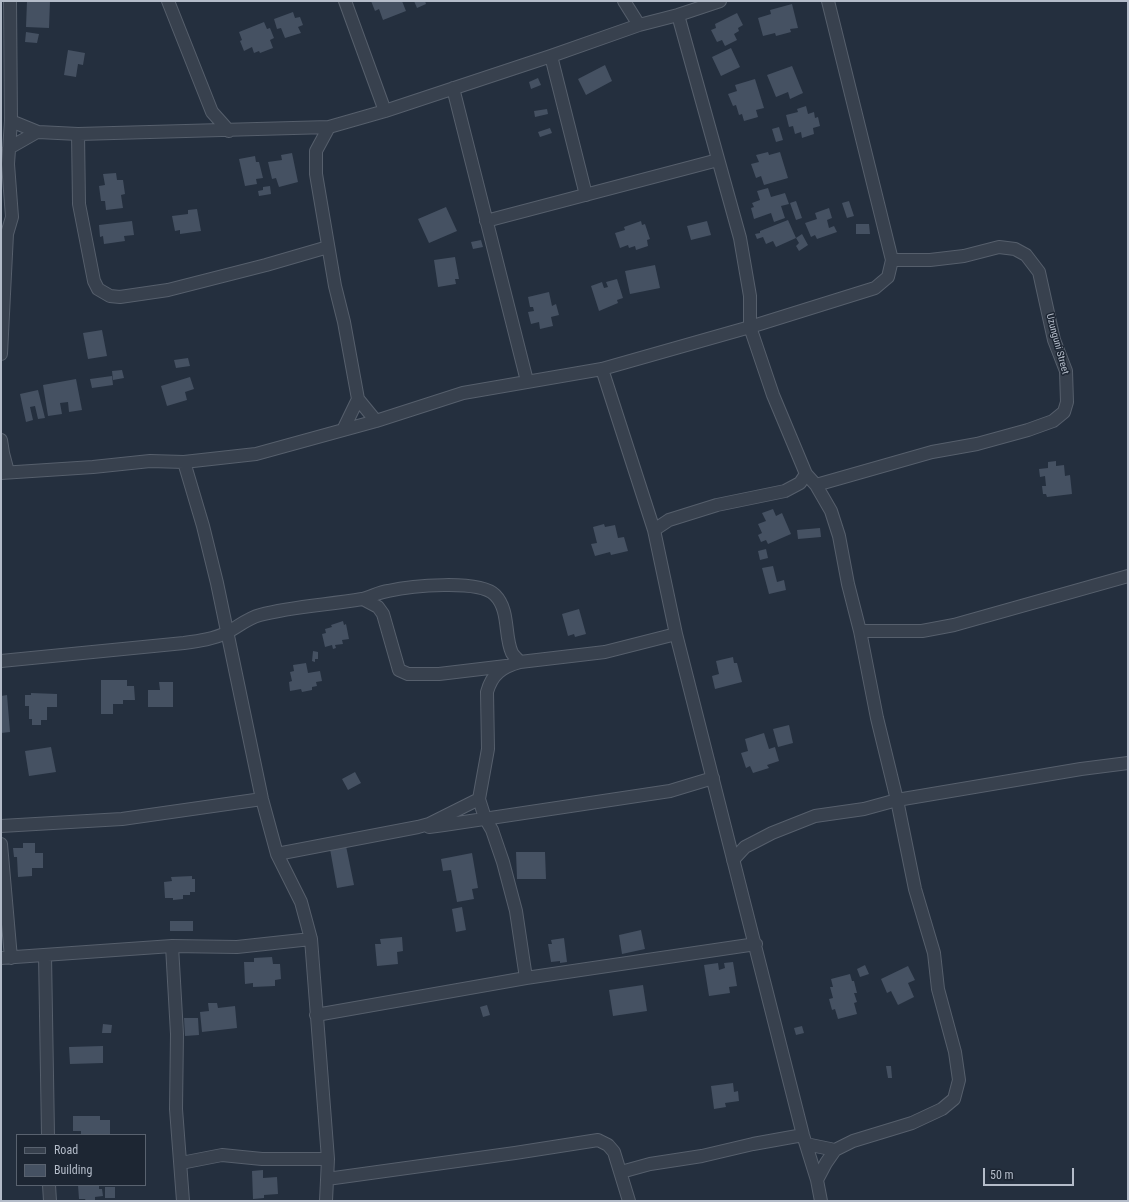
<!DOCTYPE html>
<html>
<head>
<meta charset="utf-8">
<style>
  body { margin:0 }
  #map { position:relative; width:1129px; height:1202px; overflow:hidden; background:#242f3e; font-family:"Roboto Condensed",sans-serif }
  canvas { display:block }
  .frame { position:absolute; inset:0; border:2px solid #b4bcc9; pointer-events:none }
  .legend { position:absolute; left:16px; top:1134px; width:130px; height:52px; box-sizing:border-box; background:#1d2633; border:1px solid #59626f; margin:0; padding:5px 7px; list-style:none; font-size:12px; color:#b4bcc9 }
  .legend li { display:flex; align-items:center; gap:8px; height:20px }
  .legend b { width:20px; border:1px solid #59626f }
  .scale { position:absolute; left:983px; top:1168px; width:91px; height:18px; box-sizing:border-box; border:2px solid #b4bcc9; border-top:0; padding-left:5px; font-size:12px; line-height:14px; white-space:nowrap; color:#b4bcc9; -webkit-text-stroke:3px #1d2633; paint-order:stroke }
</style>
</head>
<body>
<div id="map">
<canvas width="1129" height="1202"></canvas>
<div class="frame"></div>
<ul class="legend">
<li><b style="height:5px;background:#38414e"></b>Road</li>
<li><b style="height:11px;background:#455162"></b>Building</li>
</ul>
<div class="scale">50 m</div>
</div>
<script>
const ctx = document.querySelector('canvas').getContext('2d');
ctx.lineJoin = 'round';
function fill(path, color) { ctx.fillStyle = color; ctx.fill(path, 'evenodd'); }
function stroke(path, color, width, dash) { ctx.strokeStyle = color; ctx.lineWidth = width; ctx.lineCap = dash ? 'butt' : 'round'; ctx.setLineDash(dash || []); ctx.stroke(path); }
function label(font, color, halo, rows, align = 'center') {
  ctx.font = font + ' "Roboto Condensed",sans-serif'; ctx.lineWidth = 3; ctx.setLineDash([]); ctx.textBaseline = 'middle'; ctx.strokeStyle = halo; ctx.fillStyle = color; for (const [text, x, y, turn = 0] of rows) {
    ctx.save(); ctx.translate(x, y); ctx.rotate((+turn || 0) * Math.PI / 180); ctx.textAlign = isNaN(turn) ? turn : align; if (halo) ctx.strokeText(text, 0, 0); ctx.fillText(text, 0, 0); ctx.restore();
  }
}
const building = new Path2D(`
  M 27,1 L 50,1 L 49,28 L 26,27 Z
  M 371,1 L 402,1 L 406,11 L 383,20 L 379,9 L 375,11 Z
  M 414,1 L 425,1 L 426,4 L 417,8 Z
  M 792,4 L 798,28 L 790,29 L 791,32 L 776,36 L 775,33 L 763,36 L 758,18 L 771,14 L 770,10 Z
  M 293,12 L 295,18 L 300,17 L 303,25 L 298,27 L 301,33 L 285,38 L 281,28 L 277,29 L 274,19 Z
  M 737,13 L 743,25 L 738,28 L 739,31 L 734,34 L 737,40 L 725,46 L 722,40 L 717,42 L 711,30 L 716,28 L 715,24 Z
  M 264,22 L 267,29 L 270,28 L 274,38 L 270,40 L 273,48 L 260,53 L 259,51 L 254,53 L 252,47 L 244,51 L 240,41 L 242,40 L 239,32 Z
  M 26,32 L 39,34 L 37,43 L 25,42 Z
  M 731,48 L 740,67 L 721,76 L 712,57 Z
  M 68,50 L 85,53 L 83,65 L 78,64 L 76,77 L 64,75 Z
  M 605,65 L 612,81 L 586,95 L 578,79 Z
  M 792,66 L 803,93 L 790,99 L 788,92 L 776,97 L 767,75 Z
  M 538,78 L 541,85 L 531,89 L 529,82 Z
  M 755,79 L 764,108 L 756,110 L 758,117 L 744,121 L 742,114 L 739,115 L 736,105 L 733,106 L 728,94 L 737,91 L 735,85 Z
  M 806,106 L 808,114 L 814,112 L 815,118 L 818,117 L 820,126 L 813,128 L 814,134 L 802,138 L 801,132 L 795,134 L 793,126 L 789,127 L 786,115 L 798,112 L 797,109 Z
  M 547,109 L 548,114 L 535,117 L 534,111 Z
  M 779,127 L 783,140 L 776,142 L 772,129 Z
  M 550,128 L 552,133 L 540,137 L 538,132 Z
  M 768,152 L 769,155 L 780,152 L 788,178 L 764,185 L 761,176 L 756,178 L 751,164 L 759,162 L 756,155 Z
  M 292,153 L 298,182 L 279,187 L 276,178 L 272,179 L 268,162 L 282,160 L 281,155 Z
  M 255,156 L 256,162 L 259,162 L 263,178 L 256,179 L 257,184 L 245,186 L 239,159 Z
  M 116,173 L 117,180 L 123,180 L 125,194 L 121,195 L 123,208 L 106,210 L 105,201 L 101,201 L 99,186 L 105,185 L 103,174 Z
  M 270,186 L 271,194 L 259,196 L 258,191 L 263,190 L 263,187 Z
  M 768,188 L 771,197 L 785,193 L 789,204 L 781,206 L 785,218 L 774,222 L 771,213 L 754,219 L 751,208 L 754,207 L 752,203 L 760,200 L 757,191 Z
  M 796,201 L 802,218 L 796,220 L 790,203 Z
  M 849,201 L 854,216 L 847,218 L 842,203 Z
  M 446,207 L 457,231 L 429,243 L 418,219 Z
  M 829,208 L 832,218 L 827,220 L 829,228 L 834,226 L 837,232 L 817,239 L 815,235 L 811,237 L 805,223 L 817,219 L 815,213 Z
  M 197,209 L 201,231 L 180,234 L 180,230 L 175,231 L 172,216 L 188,214 L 188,210 Z
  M 788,220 L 796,238 L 802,234 L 808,245 L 799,251 L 796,246 L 799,243 L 796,238 L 776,247 L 773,241 L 766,244 L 763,237 L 757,239 L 755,234 L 760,233 L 760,231 Z
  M 132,221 L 134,235 L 124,236 L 125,241 L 104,244 L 103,236 L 100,237 L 99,225 Z
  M 641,221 L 642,225 L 645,224 L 650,239 L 647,240 L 648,246 L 636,250 L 635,246 L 629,248 L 628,245 L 620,248 L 615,233 L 625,230 L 624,227 Z
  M 707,221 L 711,235 L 691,240 L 687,226 Z
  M 856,224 L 869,224 L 870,234 L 856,234 Z
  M 481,240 L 483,247 L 473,249 L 471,242 Z
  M 455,257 L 459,279 L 455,279 L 456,284 L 438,287 L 434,260 Z
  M 655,265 L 660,288 L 630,294 L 625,271 Z
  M 617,279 L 623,298 L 617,300 L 618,303 L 599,311 L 591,286 L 602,282 L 604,288 L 608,287 L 606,282 Z
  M 549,292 L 552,306 L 556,304 L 559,315 L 551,317 L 553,326 L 540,329 L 539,322 L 531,324 L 528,312 L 534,311 L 533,307 L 530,307 L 528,297 Z
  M 102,330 L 107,356 L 88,359 L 83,333 Z
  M 188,358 L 190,366 L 176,368 L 174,360 Z
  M 122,370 L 124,378 L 113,380 L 112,371 Z
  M 112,376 L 113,385 L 92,388 L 90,379 Z
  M 190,377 L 194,389 L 185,392 L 187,400 L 167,406 L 161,386 Z
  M 76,379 L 82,410 L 69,412 L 68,402 L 60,403 L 62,414 L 48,416 L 43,385 Z
  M 38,390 L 45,418 L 38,419 L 35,406 L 30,407 L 33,420 L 26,422 L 20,394 Z
  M 1056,461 L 1056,466 L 1064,465 L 1065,476 L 1070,475 L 1072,494 L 1047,497 L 1046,494 L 1043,494 L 1042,486 L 1046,486 L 1045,476 L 1040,477 L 1039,469 L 1048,468 L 1048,462 Z
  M 773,509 L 776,516 L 782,513 L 791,534 L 768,544 L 766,540 L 761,542 L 758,535 L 762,533 L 758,524 L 766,521 L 762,513 Z
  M 604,524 L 605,527 L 615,525 L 618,538 L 624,537 L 628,551 L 611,555 L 610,552 L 595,556 L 591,544 L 597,543 L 593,527 Z
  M 820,528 L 821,537 L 798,539 L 797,530 Z
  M 766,549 L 768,558 L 760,560 L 758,551 Z
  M 773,566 L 777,582 L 784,580 L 786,590 L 769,594 L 762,568 Z
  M 579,609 L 586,634 L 575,637 L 574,634 L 568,636 L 562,614 Z
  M 343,621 L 344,625 L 346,624 L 349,639 L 342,640 L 343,644 L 335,645 L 336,648 L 333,649 L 332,645 L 325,647 L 322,634 L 326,633 L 325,629 L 332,627 L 331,625 Z
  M 313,651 L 318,652 L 318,659 L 315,659 L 315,662 L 312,661 Z
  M 733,657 L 734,663 L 737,663 L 742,682 L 715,689 L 712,676 L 719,674 L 716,661 Z
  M 306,663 L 308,673 L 320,671 L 322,681 L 316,682 L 317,686 L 312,687 L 312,690 L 302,692 L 301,689 L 290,691 L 289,682 L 292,681 L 290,672 L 294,671 L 293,665 Z
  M 101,680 L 127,680 L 127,686 L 134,686 L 135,700 L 123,700 L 123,704 L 113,704 L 113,714 L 101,714 Z
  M 159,682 L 173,682 L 173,707 L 148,707 L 148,690 L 160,690 Z
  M 31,693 L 57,694 L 57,707 L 47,707 L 47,720 L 41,720 L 41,725 L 32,725 L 32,719 L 29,719 L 29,706 L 25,706 L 25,695 L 31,695 Z
  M 7,695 L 10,732 L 1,733 L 1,696 Z
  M 789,725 L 793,743 L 778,747 L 773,729 Z
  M 764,733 L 769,749 L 775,747 L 779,761 L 767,765 L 769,768 L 753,773 L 750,766 L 746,768 L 741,753 L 748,751 L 745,739 Z
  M 51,747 L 56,772 L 29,776 L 25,751 Z
  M 355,772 L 361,783 L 348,790 L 342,779 Z
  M 23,843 L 35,843 L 35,853 L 43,853 L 43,868 L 32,868 L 32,876 L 18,877 L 17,857 L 14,857 L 13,848 L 23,848 Z
  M 346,846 L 354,885 L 337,888 L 330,849 Z
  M 516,852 L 545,852 L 546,879 L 517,879 Z
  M 472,853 L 478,888 L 472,889 L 474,899 L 457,902 L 451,870 L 443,871 L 441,859 Z
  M 192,876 L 192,879 L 195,879 L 195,892 L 190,892 L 190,895 L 183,895 L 183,899 L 173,900 L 173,898 L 165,898 L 164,882 L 172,881 L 171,877 Z
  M 462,907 L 466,930 L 456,932 L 452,909 Z
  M 170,921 L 193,921 L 193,931 L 170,931 Z
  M 641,930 L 645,949 L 622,954 L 619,935 Z
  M 402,937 L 403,951 L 397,952 L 398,964 L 377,966 L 375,944 L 381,944 L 380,939 Z
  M 564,938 L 567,962 L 560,963 L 560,961 L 551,962 L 548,944 L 552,944 L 551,940 Z
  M 272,957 L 273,964 L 280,964 L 281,979 L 275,980 L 275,986 L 253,987 L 253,983 L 245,984 L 244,962 L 254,962 L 254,958 Z
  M 733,962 L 737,986 L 729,987 L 730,993 L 709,996 L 704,965 L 718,963 L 719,970 L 725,968 L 724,963 Z
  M 865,965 L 869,974 L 860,977 L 857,969 Z
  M 908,966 L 915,980 L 908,983 L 914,997 L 898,1005 L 891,991 L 887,993 L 881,979 Z
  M 850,974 L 852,981 L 854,981 L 857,993 L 854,993 L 857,1002 L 854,1003 L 857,1014 L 838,1019 L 835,1009 L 832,1010 L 829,999 L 833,998 L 830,987 L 833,987 L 831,979 Z
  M 643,985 L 647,1011 L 613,1016 L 609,990 Z
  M 208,1003 L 217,1003 L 218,1008 L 235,1006 L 237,1028 L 202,1032 L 200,1012 L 209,1011 Z
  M 487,1005 L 490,1015 L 483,1017 L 480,1007 Z
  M 184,1018 L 198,1018 L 199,1035 L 185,1036 Z
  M 103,1024 L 112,1025 L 111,1033 L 102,1033 Z
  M 802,1026 L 804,1033 L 796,1035 L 794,1028 Z
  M 103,1046 L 103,1063 L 70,1064 L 69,1047 Z
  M 886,1066 L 891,1066 L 892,1078 L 888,1078 Z
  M 733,1083 L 734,1092 L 738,1091 L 739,1101 L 725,1103 L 726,1107 L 714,1109 L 711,1086 Z
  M 73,1116 L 100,1116 L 100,1120 L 110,1120 L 110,1135 L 81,1135 L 81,1131 L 73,1131 Z
  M 263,1170 L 263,1178 L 277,1177 L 278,1194 L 264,1195 L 264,1198 L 253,1199 L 252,1171 Z
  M 78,1185 L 99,1185 L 99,1189 L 102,1189 L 103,1196 L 95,1197 L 95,1201 L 86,1201 L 85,1199 L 79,1199 Z
  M 105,1187 L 115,1187 L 115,1198 L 105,1198 Z`);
const minor = new Path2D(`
  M 168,1 L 212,112 L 229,131
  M 345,1 L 385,111
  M 624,1 L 639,25
  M 678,15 L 740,238 L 750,296 L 750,327 L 773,395 L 806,474 L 816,485 L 831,511 L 839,536 L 848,584 L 860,631 L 877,718 L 897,800 L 915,889 L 934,953 L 938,989 L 955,1052 L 959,1080 L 954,1099 L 942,1109 L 912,1123 L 853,1141 L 835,1150 L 826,1163 L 817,1180
  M 551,56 L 586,195
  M 453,88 L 527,381
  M 11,121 L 38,132 L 78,134 L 329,127 L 385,111 L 551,56 L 639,25 L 678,15 L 720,1
  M 329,127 L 316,151 L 316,174 L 335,286 L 344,322 L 358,399 L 376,421
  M 78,134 L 79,204 L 94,281 L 98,289 L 110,296 L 120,297 L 168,290 L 266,265 L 328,247
  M 9,148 L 37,132
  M 486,221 L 718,160
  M 1,354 L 7,234 L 12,217 L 8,164 L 11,121 L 10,1
  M 602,369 L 654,530 L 676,634 L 803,1135 L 817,1180 L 821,1201
  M 343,430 L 358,399
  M 1,440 L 3,453 L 8,472
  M 184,462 L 203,526 L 217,583 L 262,799 L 277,854 L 301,902 L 311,939 L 328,1159 L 326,1201
  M 1,473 L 93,467 L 150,461 L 184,462 L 256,454 L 376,421 L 463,393 L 602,369 L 750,327 L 875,288 L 888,277 L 892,260 L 828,1
  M 816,485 L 932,452 L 977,444 L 1028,430 L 1053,421 L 1064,412 L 1067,402 L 1066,371 L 1054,340 L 1039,272 L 1026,255 L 1015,249 L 999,247 L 964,256 L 930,260 L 892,260
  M 654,530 L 669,520 L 717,505 L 785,491 L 800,483 L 806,474
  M 363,599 L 378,607 L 383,614 L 399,670 L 408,674 L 439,674 L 506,666
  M 860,631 L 922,631 L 954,625 L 1128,576
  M 1,661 L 184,643 C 199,641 214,639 228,632 C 239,626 248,618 260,615 C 293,606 328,605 362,599 C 371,597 379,592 388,591 C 410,586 479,579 495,595 C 510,610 504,636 512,653 C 514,656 517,659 520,662
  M 479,799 L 485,818 L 492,830 L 503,862 L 516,911 L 526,978
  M 1,826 L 122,819 L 262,799
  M 429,827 L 444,825 L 670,791 L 713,778
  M 1,844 L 11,958
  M 277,854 L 418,827 L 429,824 L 479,799 L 488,749 L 487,692 C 492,674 502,667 520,662 L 605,652 L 676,634
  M 733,860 L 745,847 L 772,833 L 815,816 L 864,809 L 897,800 L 1081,769 L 1128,763
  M 172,946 L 177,1034 L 176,1109 L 183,1201
  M 45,955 L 48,1135
  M 1,958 L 172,946 L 237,947 L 311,939
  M 316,1015 L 526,978 L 756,944
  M 806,1144 L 835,1150
  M 181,1163 L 222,1155 L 262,1159 L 328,1159
  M 621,1172 L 650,1164 L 702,1156 L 753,1144 L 803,1135
  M 327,1179 L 515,1153 L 598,1140 L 608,1145 L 614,1152 L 629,1201
  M 49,1185 L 50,1201`);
const streetNames = [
  ["Uzunguni Street",1057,344,75]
];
fill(building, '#455162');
stroke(minor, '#565f6c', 14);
stroke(minor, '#38414e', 12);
label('10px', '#b4bcc9', '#1d2633', streetNames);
</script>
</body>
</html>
